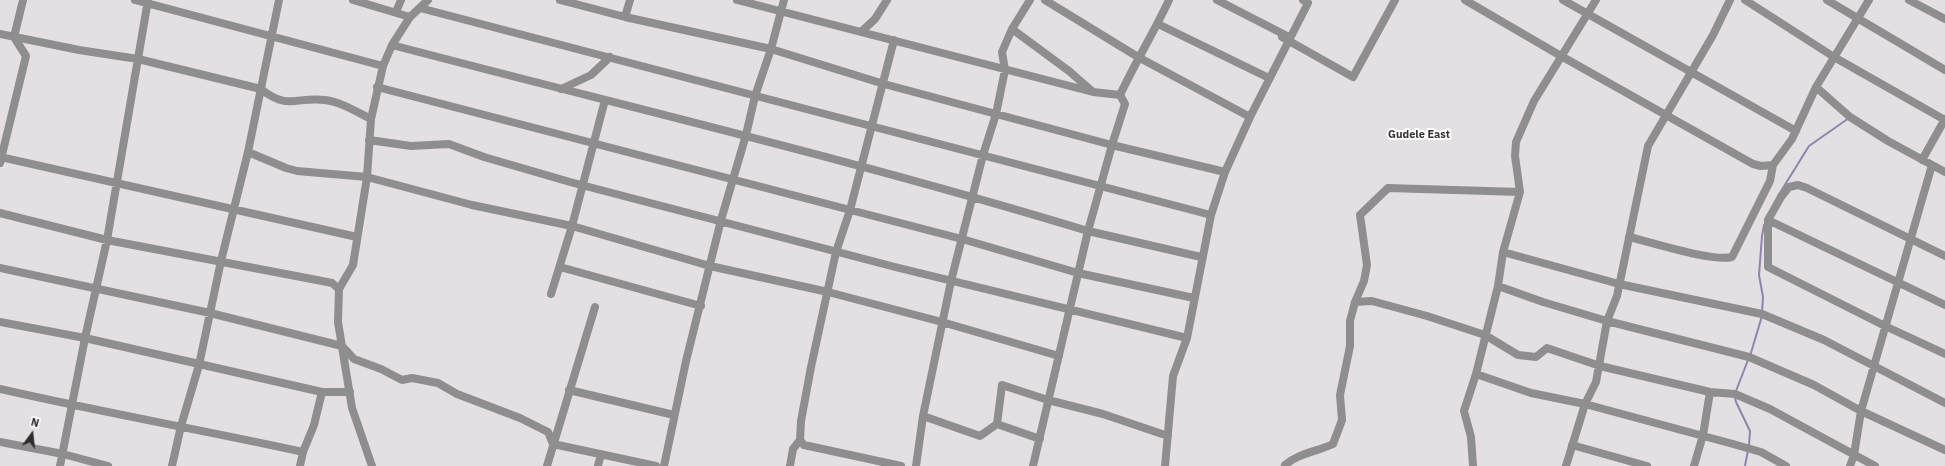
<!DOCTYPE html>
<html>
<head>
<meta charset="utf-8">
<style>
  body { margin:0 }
  #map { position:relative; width:1945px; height:466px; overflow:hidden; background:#e3dfe2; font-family:"IBM Plex Sans",sans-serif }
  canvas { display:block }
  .north { position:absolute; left:12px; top:414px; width:40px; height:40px; -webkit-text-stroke:3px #fff; paint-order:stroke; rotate:15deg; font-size:11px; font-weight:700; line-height:16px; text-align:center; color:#2d2b2c }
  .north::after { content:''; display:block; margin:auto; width:14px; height:18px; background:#2d2b2c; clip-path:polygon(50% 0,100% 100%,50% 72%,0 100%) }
</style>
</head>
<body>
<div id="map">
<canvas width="1945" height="466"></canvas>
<div class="north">N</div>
</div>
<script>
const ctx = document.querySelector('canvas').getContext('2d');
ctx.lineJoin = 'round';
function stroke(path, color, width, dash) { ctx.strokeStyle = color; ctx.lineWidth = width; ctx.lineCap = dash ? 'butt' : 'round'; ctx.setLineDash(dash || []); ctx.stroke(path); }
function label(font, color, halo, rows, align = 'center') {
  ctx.font = font + ' "IBM Plex Sans",sans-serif'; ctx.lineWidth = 4; ctx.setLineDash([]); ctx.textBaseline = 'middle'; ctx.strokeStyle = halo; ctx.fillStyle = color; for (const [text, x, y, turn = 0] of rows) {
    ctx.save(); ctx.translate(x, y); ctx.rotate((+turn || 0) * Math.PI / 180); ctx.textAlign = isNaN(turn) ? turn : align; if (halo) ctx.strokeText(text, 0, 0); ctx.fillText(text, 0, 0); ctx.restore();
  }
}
const stream = new Path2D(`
  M 1778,196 L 1809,146 L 1849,118
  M 1762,312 L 1763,297 L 1759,275 L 1762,236 L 1764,225
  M 1750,356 L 1762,316
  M 1736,391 L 1748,360
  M 1735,397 L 1736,402 L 1750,431 L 1749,445
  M 1745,466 L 1748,450`);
const street = new Path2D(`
  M 135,0 L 383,66
  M 353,0 L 410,17
  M 560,0 L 625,17 L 771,49 L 884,84 L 1112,145 L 1225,172
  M 737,0 L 1093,92
  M 1045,0 L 1138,57 L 1250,117
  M 1169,0 C 1154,32 1135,63 1120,95 L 1125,104 L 1112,145 L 1088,231 L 1201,257
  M 1217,0 L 1289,37
  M 1465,0 L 1561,56 L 1753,164 L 1761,166 L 1773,165 L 1792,139 L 1816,87 L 1869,0
  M 1563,0 L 1796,131
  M 1745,0 L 1834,57 L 1945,120
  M 1827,0 L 1945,70
  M 1909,0 L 1945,19
  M 420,8 L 1211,215
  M 396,12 L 401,0
  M 625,17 L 630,0
  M 1158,24 L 1269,78
  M 1012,29 L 1069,71 L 1093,92 L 1120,95
  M 861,32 L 875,19 L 887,0
  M 0,34 L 79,50 L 138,59 L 261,89 C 288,111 297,96 325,100 C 341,102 357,112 371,119
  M 1282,37 L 1353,77 L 1395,0
  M 894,40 L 850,210 L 836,252 L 811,367 L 801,421 L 800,440 L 804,445 L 901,466
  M 392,45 C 624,106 858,161 1088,231 L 1033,466
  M 377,87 L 962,239 L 1078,273 L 1194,298
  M 1816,87 L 1850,117 L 1888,141 L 1945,172
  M 561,89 L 591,75 L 610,57
  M 369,140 L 411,146 L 449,144 L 484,157 L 570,182 L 899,268 L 1187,338
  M 248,152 L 286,168 L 297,171 L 367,177 L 472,205 L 572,226 L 710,266 L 828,292 L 942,322 L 1059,356
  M 0,157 L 357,237
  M 1922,160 L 1945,119
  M 0,163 L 26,56 L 14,37 L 23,0
  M 0,213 L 107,240 L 317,280 L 332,283 L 339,289
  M 1768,220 L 1945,305
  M 1629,237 C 1651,242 1712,262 1732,257 L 1770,181 L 1773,165
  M 1503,252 L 1619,284 L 1762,314 L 1824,340 L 1945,403
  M 1945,256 L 1807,188 L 1798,185 L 1789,187 L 1781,197 L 1768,220 L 1768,267 L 1885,326 L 1945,354
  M 560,267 L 701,306
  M 0,268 L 210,313 L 342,346 L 354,359 L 381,369 L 402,380 L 412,378 L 438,383 L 457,394 L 520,418 L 548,432 L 553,444 L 656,466
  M 1498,286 L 1543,302 L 1607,321 L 1749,357 L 1814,385 L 1861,411 L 1945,450
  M 551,294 L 572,226 L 605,100
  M 1355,302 L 1372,301 L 1427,316 L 1485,335 L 1518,355 L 1536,357 L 1547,348 L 1600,366 L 1710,392 L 1735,394 L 1770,409 L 1875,466
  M 0,322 L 85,338 L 322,392 L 350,392
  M 1476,374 L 1531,393 L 1585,404 L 1733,444 L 1761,452 L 1786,466
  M 0,389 C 100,412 202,430 303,452
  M 569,390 L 674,415
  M 923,416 L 980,436 L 997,424 L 1040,439
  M 997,424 L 1002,385 L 1048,400 L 1103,414 L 1168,436
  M 0,442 L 63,454 L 108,466
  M 1572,445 L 1647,466
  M 1285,465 C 1299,453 1316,452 1333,444 L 1342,420 L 1340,395 L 1350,346 L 1350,321 L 1355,302 L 1364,281 L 1367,265 L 1360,215 L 1388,188 L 1520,192
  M 60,466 L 85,338 L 107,240 L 148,0
  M 172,466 L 181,426 L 199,365 L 221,261 L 248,152 L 279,0
  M 300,466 L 303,452 L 314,425 L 322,392
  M 372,466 L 352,408 L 338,322 L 339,289 L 353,265 L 367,177 L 371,119 L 383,66 L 392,45 L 410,17 L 428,0
  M 547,466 L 595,307
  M 598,466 L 601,454
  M 664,466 L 686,361 L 721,220 L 746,135 L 755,96 L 771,49 L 784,0
  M 790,466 L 793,449 L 800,440
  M 916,466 L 923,416 L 951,281 L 983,155 L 996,114 L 1005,70 L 1002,52 L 1012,29 L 1030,0
  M 1165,466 L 1173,376 L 1187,338 L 1211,215 L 1225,172 L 1250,117 L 1308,3 L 1303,0
  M 1473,466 L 1471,437 L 1464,411 L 1476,374 L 1498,286 L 1503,252 L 1520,192 L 1515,156 L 1516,142 L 1534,101 L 1596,0
  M 1566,466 L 1585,404 L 1596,382 L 1607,321 L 1617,296 L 1648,146 L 1713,35 L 1730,0
  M 1694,466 L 1703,435 L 1710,392
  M 1850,466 L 1854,455 L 1861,411 L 1932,165`);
const neighbourhoodNames = [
  ["Gudele East",1419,135]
];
stroke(stream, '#8f84ac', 2);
stroke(street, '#8f8e8f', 8);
label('bold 11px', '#363335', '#fff', neighbourhoodNames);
</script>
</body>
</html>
